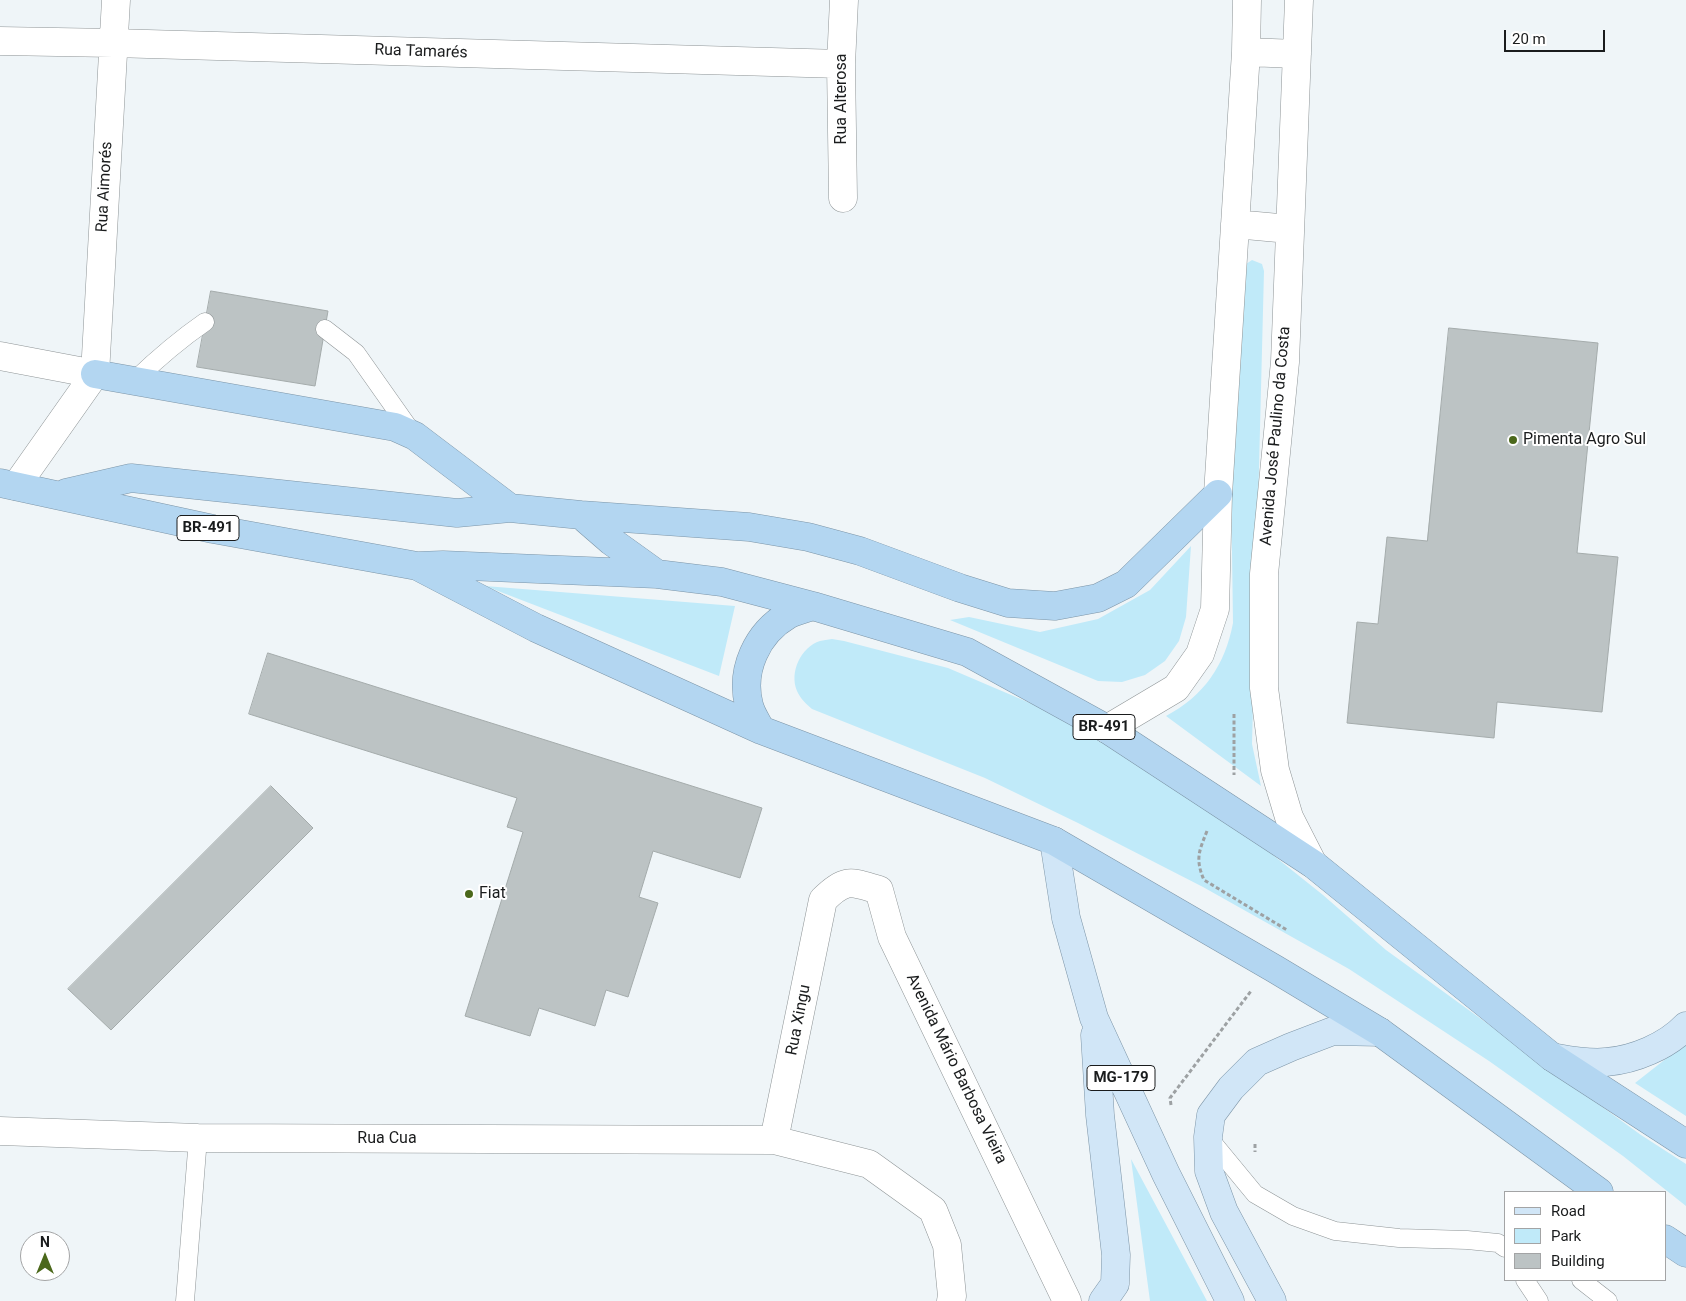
<!DOCTYPE html>
<html>
<head>
<meta charset="utf-8">
<style>
  body { margin:0 }
  #map { position:relative; width:1686px; height:1301px; overflow:hidden; background:#eff5f8; font-family:Roboto,sans-serif }
  canvas { display:block }
  .legend { position:absolute; left:1504px; top:1191px; width:162px; height:90px; box-sizing:border-box; background:#fff; border:1px solid #a3a4a5; margin:0; padding:6px 9px; list-style:none; font-size:15px; color:#1a1c1d }
  .legend li { display:flex; align-items:center; gap:10px; height:25px }
  .legend b { width:25px; border:1px solid #a3a4a5 }
  .north { position:absolute; left:20px; top:1231px; width:50px; height:50px; box-sizing:border-box; background:#fff; border:1px solid #a3a4a5; border-radius:50%; rotate:0deg; font-size:14px; font-weight:700; line-height:20px; text-align:center; color:#1a1c1d }
  .north::after { content:''; display:block; margin:auto; width:18px; height:22px; background:#4b681b; clip-path:polygon(50% 0,100% 100%,50% 72%,0 100%) }
  .scale { position:absolute; left:1504px; top:30px; width:101px; height:22px; box-sizing:border-box; border:2px solid #1a1c1d; border-top:0; padding-left:6px; font-size:15px; line-height:18px; white-space:nowrap; color:#1a1c1d; -webkit-text-stroke:4px #fff; paint-order:stroke }
</style>
</head>
<body>
<div id="map">
<canvas width="1686" height="1301"></canvas>
<ul class="legend">
<li><b style="height:6px;background:#d1e6f7"></b>Road</li>
<li><b style="height:14px;background:#c0eaf9"></b>Park</li>
<li><b style="height:14px;background:#bcc3c4"></b>Building</li>
</ul>
<div class="north">N</div>
<div class="scale">20 m</div>
</div>
<script>
const ctx = document.querySelector('canvas').getContext('2d');
ctx.lineJoin = 'round';
function fill(path, color) { ctx.fillStyle = color; ctx.fill(path, 'evenodd'); }
function stroke(path, color, width, dash) { ctx.strokeStyle = color; ctx.lineWidth = width; ctx.lineCap = dash ? 'butt' : 'round'; ctx.setLineDash(dash || []); ctx.stroke(path); }
function label(font, color, halo, rows, align = 'center') {
  ctx.font = font + ' Roboto,sans-serif'; ctx.lineWidth = 4; ctx.setLineDash([]); ctx.textBaseline = 'middle'; ctx.strokeStyle = halo; ctx.fillStyle = color; for (const [text, x, y, turn = 0] of rows) {
    ctx.save(); ctx.translate(x, y); ctx.rotate((+turn || 0) * Math.PI / 180); ctx.textAlign = isNaN(turn) ? turn : align; if (halo) ctx.strokeText(text, 0, 0); ctx.fillText(text, 0, 0); ctx.restore();
  }
}
const green = new Path2D(`
  M 1252,260 L 1262,264 L 1264,271 L 1252,744 L 1261,786 L 1166,716 C 1204,696 1225,665 1233,623 L 1231,482 L 1246,264 Z
  M 1191,546 L 1186,617 L 1179,641 L 1165,661 L 1145,675 L 1122,682 L 1098,681 L 950,620 L 969,617 L 1040,632 L 1098,619 L 1150,590 Z
  M 485,586 L 735,606 L 719,676 Z
  M 832,639 L 844,641 L 948,668 L 1058,715 L 1204,800 L 1323,895 L 1386,950 L 1641,1135 L 1686,1164 L 1686,1206 L 1623,1156 L 1489,1061 L 1349,969 L 1203,887 L 1078,823 L 985,778 L 812,709 C 806,704 800,698 797,691 C 789,672 801,647 820,641 C 823,640 828,640 832,639 Z
  M 1686,1043 L 1686,1116 L 1635,1083 Z
  M 1131,1159 L 1207,1301 L 1150,1301 Z`);
const building = new Path2D(`
  M 211,291 L 328,311 L 315,386 L 197,367 Z
  M 1449,328 L 1598,343 L 1577,553 L 1618,557 L 1602,712 L 1497,702 L 1494,738 L 1347,723 L 1357,622 L 1378,624 L 1387,537 L 1427,541 Z
  M 268,653 L 762,808 L 740,878 L 653,851 L 639,897 L 658,903 L 628,997 L 606,990 L 595,1026 L 539,1008 L 530,1036 L 465,1016 L 523,832 L 507,827 L 517,798 L 249,714 Z
  M 271,786 L 313,828 L 111,1030 L 68,989 Z`);
const path = new Path2D(`
  M 1234,714 L 1234,775
  M 1207,831 C 1199,851 1195,859 1204,880 L 1287,930
  M 1171,1105 L 1170,1098 L 1251,991
  M 1255,1144 L 1255,1152`);
const lane = new Path2D(`
  M 325,329 L 356,353 L 411,431
  M 134,381 C 157,359 179,340 205,322
  M 1208,1137 L 1255,1194 L 1293,1216 L 1335,1231 L 1399,1238 L 1467,1240 L 1498,1243 L 1505,1248
  M 1525,1280 L 1539,1301
  M 1581,1280 L 1608,1301
  M 185,1301 L 198,1138`);
const street = new Path2D(`
  M 0,41 L 113,43 L 841,64
  M 843,198 L 841,64 L 844,0
  M 0,356 L 95,374
  M 95,374 L 116,0
  M 16,486 L 95,374
  M 0,1131 L 198,1138 L 774,1140 L 869,1164 L 933,1210 L 947,1245 L 952,1296 L 951,1301
  M 774,1140 L 823,900 C 846,877 851,882 879,890 L 892,937 L 1067,1301`);
const secondary = new Path2D(`
  M 1299,0 L 1285,362 L 1264,574 L 1264,688 L 1275,770 L 1289,817 L 1313,864
  M 1246,52 L 1297,54
  M 1235,224 L 1289,229
  M 1107,729 L 1176,688 L 1200,654 L 1215,609 L 1218,494 L 1246,52 L 1247,0`);
const primary = new Path2D(`
  M 1054,841 L 1066,918 L 1094,1018 L 1166,1174 L 1230,1301
  M 1095,1035 L 1100,1115 L 1116,1255 L 1115,1284 L 1103,1301
  M 1552,1057 C 1569,1060 1588,1064 1606,1062 C 1634,1060 1667,1046 1686,1026
  M 1272,1301 L 1224,1212 L 1209,1171 L 1208,1137 L 1211,1115 L 1231,1088 L 1257,1062 L 1291,1047 L 1333,1031 L 1380,1032`);
const highway = new Path2D(`
  M 95,374 L 395,427 L 415,436 L 510,508
  M 0,483 L 213,529 L 417,566 L 443,565 L 657,574 L 722,582 L 813,606 L 967,652 L 1107,729 L 1313,864 L 1552,1057 L 1686,1144
  M 66,493 L 131,478 L 457,513 L 510,508 L 581,515 L 749,527 L 808,537 L 860,551 L 960,588 L 1008,603 L 1055,606 L 1098,598 L 1126,584 L 1218,494
  M 581,515 L 611,541 L 657,574
  M 419,567 L 536,628 L 761,730 L 1054,841 L 1275,969 L 1380,1032 L 1599,1192
  M 761,730 C 757,722 751,714 749,705 C 740,670 757,633 788,615 C 795,611 805,609 813,606
  M 1665,1239 L 1686,1253`);
const markers = [
  [1513,440,5,"#4b681b"],
  [469,894,5,"#4b681b"]
];
const shields = [
  [208,528,62],
  [1104,727,62],
  [1121,1078,68]
];
const shieldNames = [
  ["BR-491",208,528],
  ["BR-491",1104,727],
  ["MG-179",1121,1078]
];
const streetNames = [
  ["Rua Tamarés",421,52,2],
  ["Rua Alterosa",842,99,-90],
  ["Rua Aimorés",105,187,-87],
  ["Avenida José Paulino da Costa",1276,436,-85],
  ["Rua Xingu",799,1020,-79],
  ["Avenida Mário Barbosa Vieira",956,1069,64],
  ["Rua Cua",387,1139]
];
const poiNames = [
  ["Pimenta Agro Sul",1523,440],
  ["Fiat",479,894]
];
fill(green, '#c0eaf9');
fill(building, '#bcc3c4');
stroke(building, '#a4abab', 1);
stroke(lane, '#8e9496', 19);
stroke(street, '#8e9496', 29);
stroke(secondary, '#8e9496', 29);
stroke(primary, '#7d95a7', 29);
stroke(highway, '#7d95a7', 29);
stroke(path, '#9da1a3', 3, [4, 2.5]);
stroke(lane, '#fff', 18);
stroke(street, '#fff', 28);
stroke(secondary, '#fff', 28);
stroke(primary, '#d1e6f7', 28);
stroke(highway, '#b3d6f1', 28);
for (const [x, y, r, color] of markers) { const dot = new Path2D(); dot.arc(x, y, r, 0, 2 * Math.PI); ctx.fillStyle = color; ctx.fill(dot); stroke(dot, '#fff', 2); }
for (const [x, y, w] of shields) { const box = new Path2D(); box.roundRect(x - w / 2, y - 12.5, w, 25, 4); ctx.fillStyle = '#fff'; ctx.fill(box); stroke(box, '#1a1c1d', 1); }
label('bold 15px', '#1a1c1d', null, shieldNames);
label('16px', '#1a1c1d', '#fff', streetNames);
label('16px', '#1a1c1d', '#fff', poiNames, 'left');
</script>
</body>
</html>
